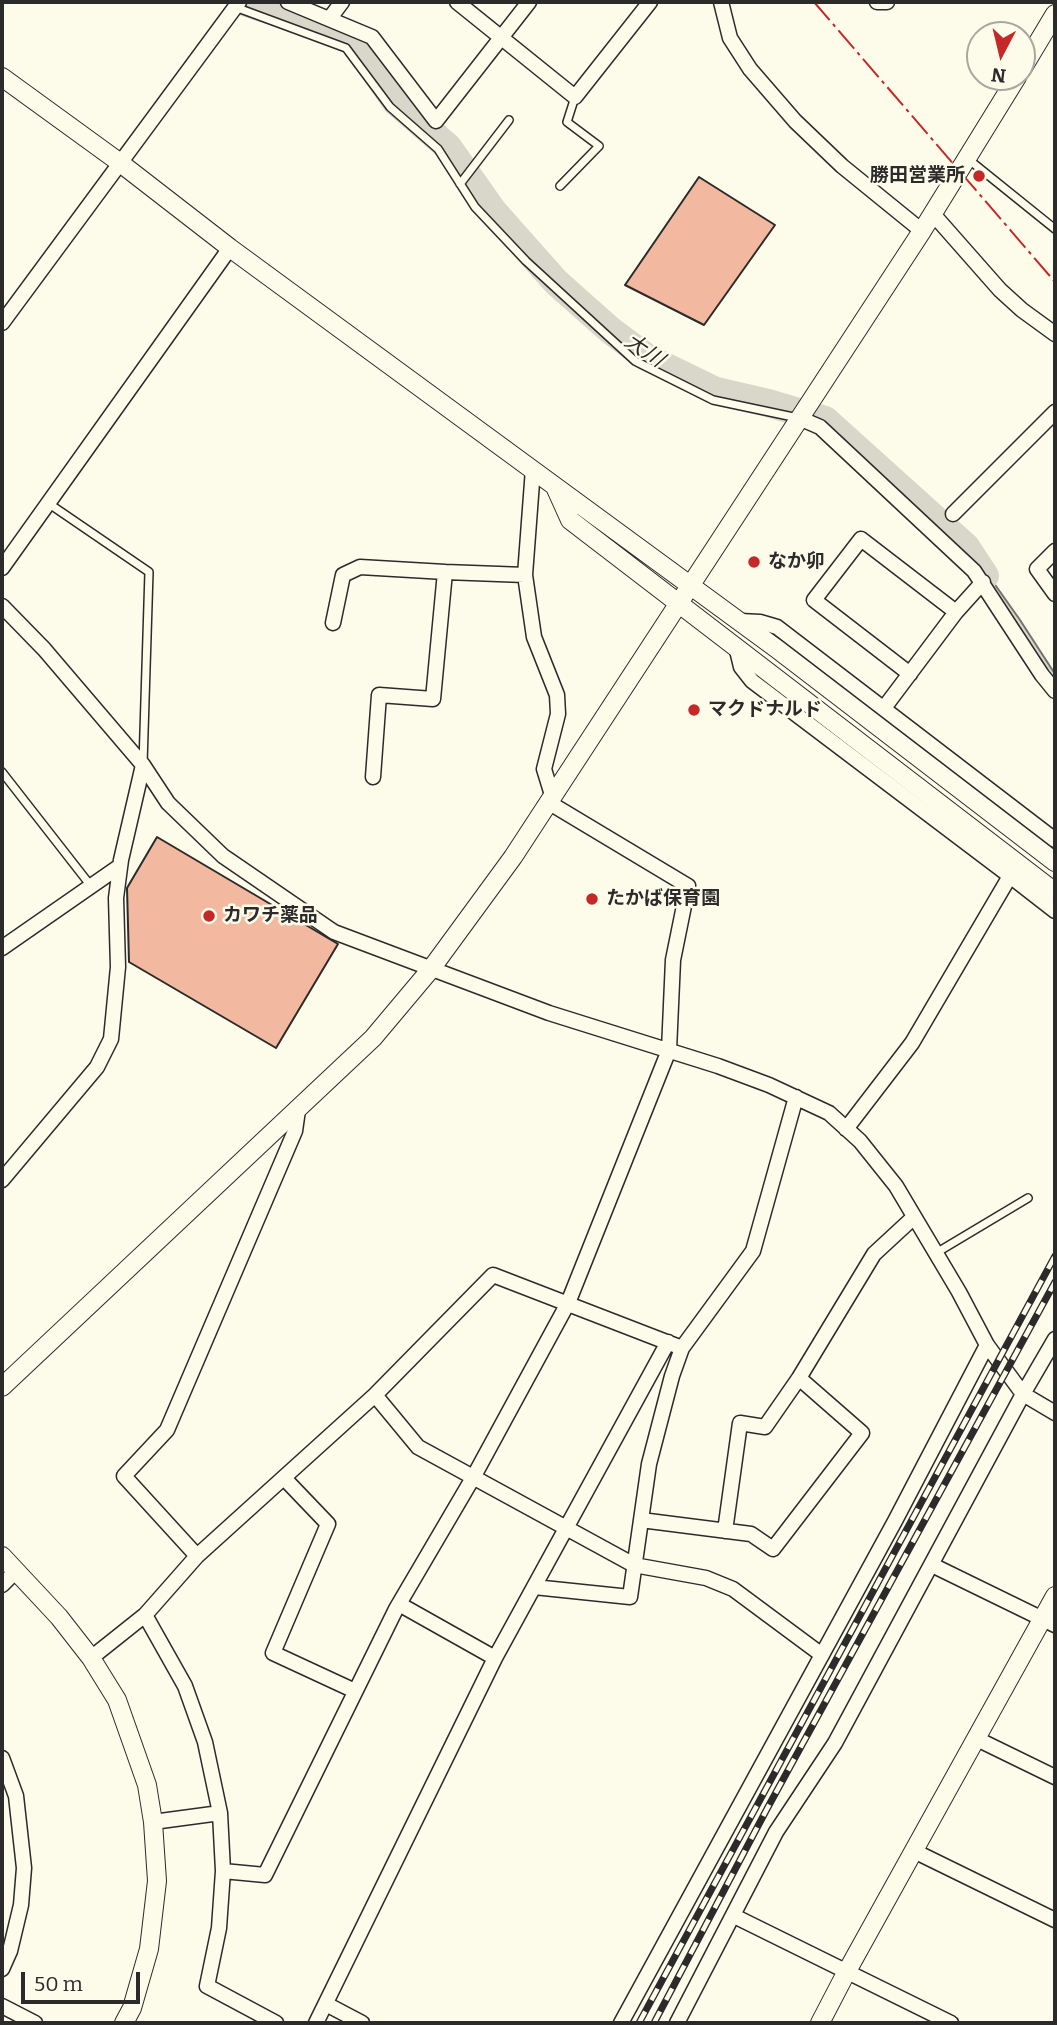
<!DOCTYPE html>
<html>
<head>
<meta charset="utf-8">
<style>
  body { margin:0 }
  #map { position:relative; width:1057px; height:2025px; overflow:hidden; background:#fdfbea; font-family:Bitter,serif }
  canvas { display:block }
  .frame { position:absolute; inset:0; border:4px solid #2b2b2b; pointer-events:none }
  .north { position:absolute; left:966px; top:21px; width:70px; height:70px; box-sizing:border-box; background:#fdfbea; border:2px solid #a9a89e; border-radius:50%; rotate:187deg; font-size:19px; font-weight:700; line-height:28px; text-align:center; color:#2b2b2b }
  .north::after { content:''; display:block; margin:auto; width:24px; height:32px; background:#c62828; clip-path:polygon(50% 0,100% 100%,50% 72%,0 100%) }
  .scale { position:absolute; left:21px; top:1972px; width:119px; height:32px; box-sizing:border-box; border:4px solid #2b2b2b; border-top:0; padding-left:9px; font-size:21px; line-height:24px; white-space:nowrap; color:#2b2b2b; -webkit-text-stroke:5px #fdfbea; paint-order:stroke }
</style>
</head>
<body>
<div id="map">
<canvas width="1057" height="2025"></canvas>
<div class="frame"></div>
<div class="north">N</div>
<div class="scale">50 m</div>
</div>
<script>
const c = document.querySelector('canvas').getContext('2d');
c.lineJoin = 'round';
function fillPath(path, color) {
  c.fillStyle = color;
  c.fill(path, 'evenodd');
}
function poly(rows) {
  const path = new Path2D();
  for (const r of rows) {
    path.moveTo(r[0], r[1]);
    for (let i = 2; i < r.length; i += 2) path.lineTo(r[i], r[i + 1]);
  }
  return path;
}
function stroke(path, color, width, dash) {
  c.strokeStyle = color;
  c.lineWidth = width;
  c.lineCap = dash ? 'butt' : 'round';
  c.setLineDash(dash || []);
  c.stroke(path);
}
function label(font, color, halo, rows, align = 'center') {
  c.font = font + ' Bitter,"Noto Sans JP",serif';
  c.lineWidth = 5;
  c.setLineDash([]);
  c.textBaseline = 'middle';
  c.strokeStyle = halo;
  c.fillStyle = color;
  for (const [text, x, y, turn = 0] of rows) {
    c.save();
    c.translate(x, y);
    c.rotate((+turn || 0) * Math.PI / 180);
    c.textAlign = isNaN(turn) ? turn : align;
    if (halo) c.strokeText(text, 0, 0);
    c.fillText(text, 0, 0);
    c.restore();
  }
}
const water = poly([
  [967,545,1020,620,1055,674,1055,684,963,547,967,545]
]);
fillPath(water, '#d8d7c9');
stroke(water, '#74746e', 2);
stroke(poly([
  [244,2,314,25,355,42,396,102,448,147,493,211,556,282,610,330,646,357,716,391,768,403,825,420,966,547,985,576]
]), '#d8d7c9', 28);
const building = poly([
  [699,177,775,225,704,325,625,285,699,177],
  [157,837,338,944,276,1048,129,962,127,888,157,837]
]);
fillPath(building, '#f2b8a0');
stroke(building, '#2b2b2b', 2);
const service = poly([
  [235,7,346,48,390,107,438,149,475,207,526,261,635,361,713,400,798,418],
  [968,159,1055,229],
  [460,184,509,120],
  [560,186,599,146,567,122,575,97],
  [48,503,149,572,143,764],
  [2,772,91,886],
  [936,1253,1028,1198]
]);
const minor = poly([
  [288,2,372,37,436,121,529,2],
  [457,2,575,97,650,2],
  [721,2,730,38,750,69,795,121,842,166,922,231],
  [877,2,887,2],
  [330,18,342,2],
  [933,214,1000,290,1022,310,1055,334],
  [2,323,239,2],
  [799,418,820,427,974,571,1042,675,1055,691],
  [533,469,525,575,534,637,557,695,558,714,544,769,552,795],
  [953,514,1055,412],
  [1055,551,1037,569,1055,594],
  [2,568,230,248],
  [2,606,44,649,143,765,168,803,223,856,334,932,549,1013,718,1066,769,1085,829,1113,860,1141,896,1186,959,1292,987,1345,1023,1394,1055,1413],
  [740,621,760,622,777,627,1055,840],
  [333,623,343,575,360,567,445,572],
  [736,646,741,667,752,681,1010,876,912,1043,846,1129],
  [910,674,814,600,861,539,956,612],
  [884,708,956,612,983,582],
  [373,777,379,695,433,699,445,572,525,575],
  [1010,876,1055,911],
  [2,948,120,866],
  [298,1110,295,1131,167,1430,124,1476,197,1556,375,1395,418,1447,634,1565,706,1578,733,1589,822,1655],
  [2,1180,97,1067,111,1039,118,967,116,898,121,860,143,765],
  [799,1378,874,1254,914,1217],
  [375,1395,493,1275,682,1348,753,1251,796,1097],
  [284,1478,328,1524,273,1653,355,1691],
  [641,1520,751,1534,773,1549,862,1433,799,1378,765,1427,740,1423,725,1531],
  [197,1556,145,1615,185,1686,205,1742,220,1813],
  [932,1565,1055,1625],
  [2,1585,16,1571],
  [534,1587,630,1597,649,1464,672,1376,682,1348],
  [399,1604,495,1658],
  [91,1658,145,1615],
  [977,1739,1055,1777],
  [2,1758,16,1796,24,1868,21,1905,10,1951,2,1969],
  [153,1822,220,1813,223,1871,219,1928,207,1986,276,2023],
  [914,1851,1055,1920],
  [223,1871,265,1875,396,1609,474,1476,568,1303,669,1050,673,960,688,886,548,802],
  [734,1916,951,2023],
  [326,2004,362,2023],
  [2,2006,35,2023],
  [316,2023,495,1658,668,1342],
  [621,2023,895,1521,987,1345],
  [677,2023,776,1832,835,1743,1023,1394,1055,1339]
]);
const tertiary = poly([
  [1022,69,1055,14],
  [2,77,119,162,230,248,777,649,1055,862],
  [556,489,570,520,1055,892],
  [2,1387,373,1038,431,969,513,857,922,231,1017,77],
  [2,1556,59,1617,91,1658,117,1700,147,1785,153,1822,157,1881,149,1949,132,2008,124,2023],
  [820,2023,846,1973,1055,1596]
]);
stroke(service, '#2b2b2b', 10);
stroke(minor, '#2b2b2b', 17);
stroke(tertiary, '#2b2b2b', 20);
stroke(service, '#fdfbea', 7);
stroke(minor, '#fdfbea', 14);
stroke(tertiary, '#fdfbea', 18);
const rail = poly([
  [639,2023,1055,1256],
  [654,2023,768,1807,1055,1282]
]);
stroke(rail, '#2b2b2b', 7);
stroke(rail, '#fdfbea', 4.5, [13]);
stroke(poly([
  [814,2,1055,282]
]), '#c62828', 2, [24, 5, 3.5, 5]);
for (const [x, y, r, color] of [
  [979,176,7,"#c62828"],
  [754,562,7,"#c62828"],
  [694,710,7,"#c62828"],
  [592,899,7,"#c62828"],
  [209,916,7,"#c62828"]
]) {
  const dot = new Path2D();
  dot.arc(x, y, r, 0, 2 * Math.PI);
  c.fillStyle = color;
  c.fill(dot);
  stroke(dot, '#fdfbea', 2.5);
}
label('bold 19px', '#2b2b2b', '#fdfbea', [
  ["勝田営業所",965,176,"right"],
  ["なか卯",768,562],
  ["マクドナルド",708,710],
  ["たかば保育園",606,899],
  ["カワチ薬品",223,916]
], 'left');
label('italic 21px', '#2b2b2b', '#fdfbea', [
  ["大川",644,351,34]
]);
</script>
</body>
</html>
